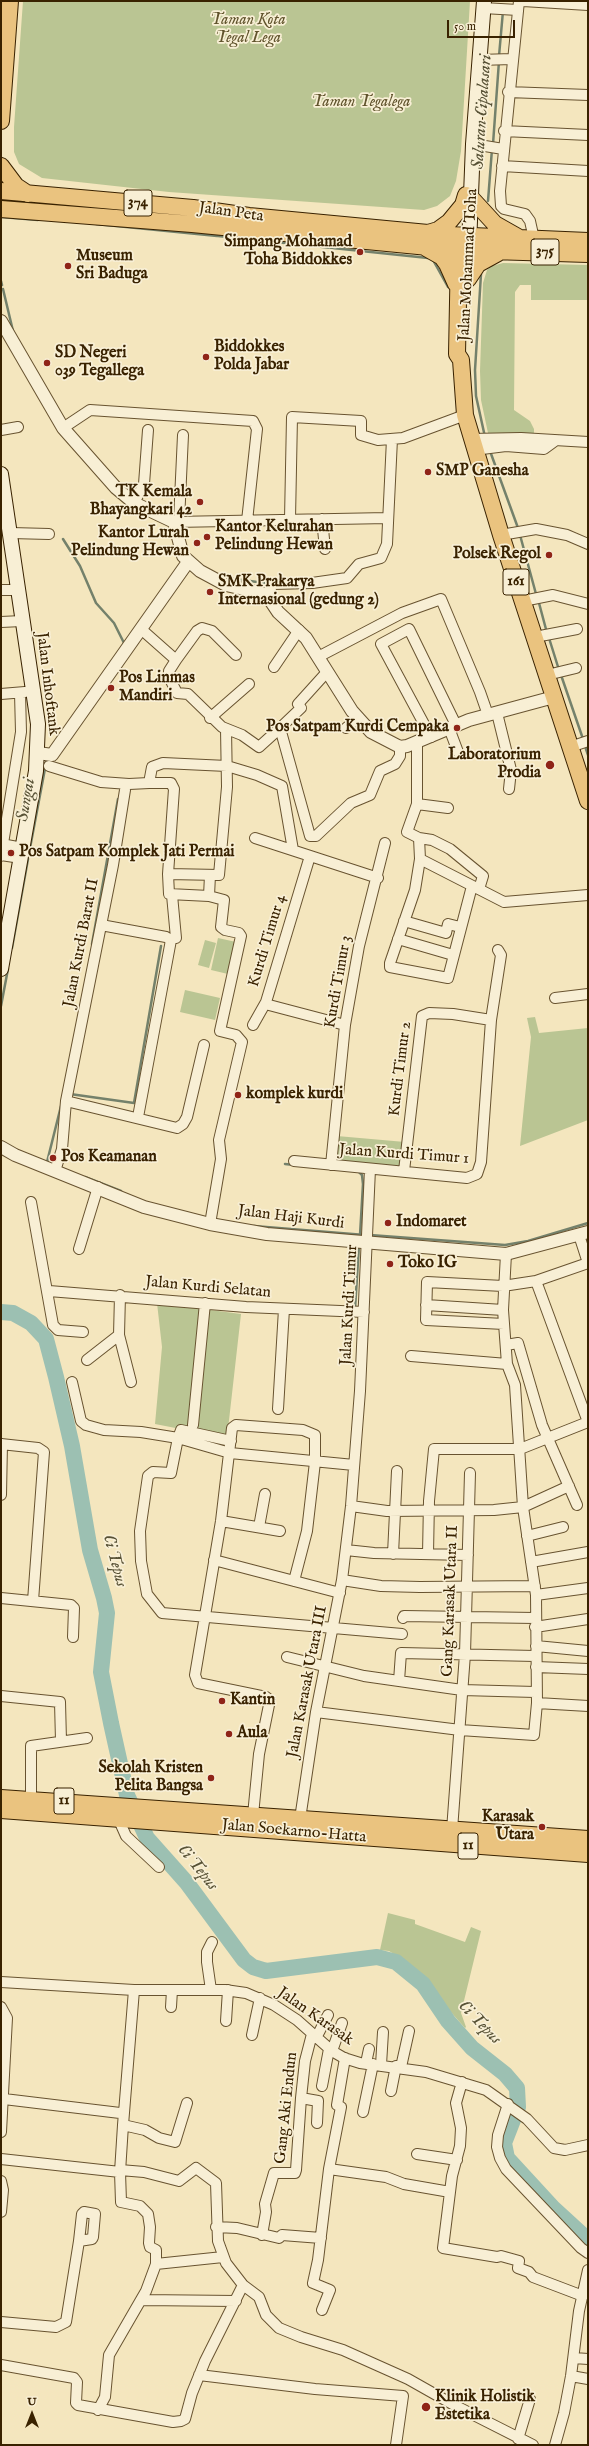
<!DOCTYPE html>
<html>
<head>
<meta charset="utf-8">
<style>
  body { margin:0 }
  #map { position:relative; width:589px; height:2446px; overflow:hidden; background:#f4e6be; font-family:"IM FELL English",serif }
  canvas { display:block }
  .frame { position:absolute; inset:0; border:2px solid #392200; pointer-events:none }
  .north { position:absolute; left:12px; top:2394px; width:40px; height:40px; -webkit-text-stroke:3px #f8efd5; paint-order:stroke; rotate:0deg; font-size:11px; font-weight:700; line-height:16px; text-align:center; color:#392200 }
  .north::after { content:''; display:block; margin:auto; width:14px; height:18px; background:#392200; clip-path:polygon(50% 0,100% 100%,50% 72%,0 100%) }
  .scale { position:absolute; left:447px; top:20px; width:68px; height:18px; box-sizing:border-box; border:2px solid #392200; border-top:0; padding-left:5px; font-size:12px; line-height:14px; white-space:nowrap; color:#392200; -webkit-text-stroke:3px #f8efd5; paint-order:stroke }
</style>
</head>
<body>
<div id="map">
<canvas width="589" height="2446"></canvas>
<div class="frame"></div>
<div class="north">U</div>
<div class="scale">50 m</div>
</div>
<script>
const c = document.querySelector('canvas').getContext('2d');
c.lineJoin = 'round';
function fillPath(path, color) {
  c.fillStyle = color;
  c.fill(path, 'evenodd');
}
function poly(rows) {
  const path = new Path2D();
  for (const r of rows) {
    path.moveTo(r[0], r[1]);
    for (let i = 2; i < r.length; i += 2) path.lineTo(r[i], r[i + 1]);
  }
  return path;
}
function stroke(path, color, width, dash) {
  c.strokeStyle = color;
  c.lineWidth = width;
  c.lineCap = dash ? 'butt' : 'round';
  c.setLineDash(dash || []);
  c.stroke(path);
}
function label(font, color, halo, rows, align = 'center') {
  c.font = font + ' "IM FELL English",serif';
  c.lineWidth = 3.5;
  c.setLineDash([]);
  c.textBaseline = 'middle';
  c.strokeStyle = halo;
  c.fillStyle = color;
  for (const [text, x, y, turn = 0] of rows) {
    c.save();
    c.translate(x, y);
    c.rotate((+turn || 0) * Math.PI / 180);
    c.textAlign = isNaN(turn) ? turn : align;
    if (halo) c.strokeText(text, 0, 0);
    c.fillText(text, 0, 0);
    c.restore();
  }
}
fillPath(poly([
  [23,1,470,1,461,151,456,181,450,196,437,206,424,210,169,192,42,178,19,164,14,152,14,127],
  [503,263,588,265,588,300,531,300,531,285,520,285,515,292,514,410,530,421,534,429,534,435,488,433,481,400,480,371,483,283,487,270,492,266],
  [218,938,236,942,228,974,211,970],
  [205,940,216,943,209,968,198,965],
  [185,990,220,998,215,1020,180,1012],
  [535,1017,539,1033,588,1028,588,1120,520,1146,531,1037,527,1018],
  [337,1136,405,1142,403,1169,334,1164],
  [157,1303,241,1314,227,1438,155,1424,162,1347],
  [388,1913,415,1920,415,1924,465,1942,471,1927,481,1931,461,2013,466,2027,465,2028,406,1961,389,1951,380,1950]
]), '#bac593');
stroke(poly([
  [499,56,503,11],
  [493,144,499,61],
  [488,201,492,149],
  [1,217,38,220],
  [96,224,217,236],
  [218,236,428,258],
  [433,260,448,287],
  [481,274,475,370,476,396,485,437],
  [1,281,2,285],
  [3,289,13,331],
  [490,451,518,528],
  [520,535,536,594],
  [63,539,80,566,96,603,114,623,125,645],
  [222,577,264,583],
  [539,603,547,633],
  [549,638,559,670],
  [561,675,583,739],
  [585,746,588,755],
  [30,848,47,758],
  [92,944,118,799],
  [12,948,28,859],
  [1,1006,8,969],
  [70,1094,134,1103,161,946],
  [47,1162,61,1106],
  [285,1164,294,1165],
  [358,1171,362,1175,363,1184,360,1235],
  [85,1177,121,1191],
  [254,1226,365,1235],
  [370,1235,505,1245,528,1241,588,1223],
  [355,1309,359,1245]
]), '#74816b', 2.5);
stroke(poly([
  [1,1312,13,1313,31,1323,46,1339,56,1377,72,1446,90,1550,104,1598,107,1613,101,1672,111,1723,127,1795,147,1838,187,1883,244,1960,253,1967,266,1971,377,1957,396,1962,423,1984,448,2021,472,2048,505,2074,517,2088,518,2107,504,2143,507,2158,553,2208,588,2240]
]), '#9cc0b2', 16);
const minor = poly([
  [519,1,500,191,501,206,504,209,525,214,530,221,534,239],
  [523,1,588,5],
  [483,8,518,10],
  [479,60,512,59],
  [508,92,588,95],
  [504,131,588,135],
  [473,144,503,149],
  [502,166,588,171],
  [63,428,90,410,253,421,257,429,247,521],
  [1,430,18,427],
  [471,439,521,438,588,442],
  [474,450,506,446,544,449,555,441],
  [134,503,144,484,148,430],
  [290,519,292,417,361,421,361,435,378,440,403,438,465,415],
  [322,519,325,549],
  [179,521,183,435],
  [174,522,388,518],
  [11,533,49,534],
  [501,535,536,529,567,535,588,544],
  [1,590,17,590],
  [266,594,274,584,312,583,347,578,359,564,381,558,387,544,392,439],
  [523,601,553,595,588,604],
  [1,622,22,621],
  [141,629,176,660,169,671,169,677,177,693,188,694,222,727,242,735,259,747,280,728],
  [535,637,577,629],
  [318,657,402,613,441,599,480,692,488,715],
  [176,660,197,631,202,628,212,631,236,655],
  [274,667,299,630],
  [326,673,298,704,301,708,280,728,310,836,316,836,351,803,370,795,380,771,395,764,400,756,400,747],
  [547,675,576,668],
  [1,694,25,692],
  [497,713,511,770,509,789],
  [210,718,249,684],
  [346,728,358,718],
  [449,728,458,752],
  [431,737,381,644,409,629,456,725],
  [417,744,417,804,407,832,419,838,420,859,415,890,390,963,390,967,448,978,472,886],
  [570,747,588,741],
  [49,766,101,782,129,784,149,783,152,767,163,763,227,766,257,775,282,786,293,850],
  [149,783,171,783,174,789,168,874,169,894,209,896,224,900,221,927,225,930,239,933,241,936,220,1031,236,1035,242,1042,219,1140,221,1159,210,1224],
  [417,804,448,808],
  [255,838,378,878],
  [419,838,432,840,450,849,483,876,479,889],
  [1,844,23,848],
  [1,855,21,858],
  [1,856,21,732,20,693],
  [310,856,266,1002,269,1005,345,1025],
  [420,859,504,902,588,895],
  [168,874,219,875,227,787,226,729],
  [172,895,176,938],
  [209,896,210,875],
  [404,921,446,933,448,924,460,927],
  [101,925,166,937,171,940,138,1117],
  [398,939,453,955],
  [555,998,588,994],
  [253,1025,266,1002],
  [66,1101,177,1128,183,1124,187,1117,204,1045],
  [294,1161,467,1178,477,1174,481,1162,491,1020,501,955,498,950],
  [331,1165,345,1025,359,946,385,843],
  [55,1171,62,1149,66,1101,113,865,125,790],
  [404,1171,422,1016,429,1013,453,1014,491,1020],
  [31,1202,53,1325,58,1330,83,1332],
  [79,1249,98,1187],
  [536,1281,588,1422],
  [49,1291,246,1307,364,1312],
  [426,1305,503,1310],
  [504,1324,426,1320,427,1282,503,1286,536,1281,588,1263,579,1235],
  [119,1335,131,1382],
  [506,1345,518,1343,542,1425,577,1505],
  [411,1356,507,1364],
  [87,1360,119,1335,120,1295],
  [72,1382,81,1421,86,1425,104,1430,141,1432,178,1438,181,1430,231,1441],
  [278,1409,284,1309],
  [193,1425,205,1303],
  [1,1444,38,1448,44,1452,33,1601],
  [354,1465,230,1453,178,1438,171,1473,153,1472,148,1476,140,1531,141,1561,147,1594,162,1613,402,1634],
  [1,1495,2,1444],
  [351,1506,387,1511,494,1510,523,1507,569,1486],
  [221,1521,280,1531],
  [259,1527,265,1494],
  [527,1536,563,1527],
  [346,1550,374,1553,468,1555],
  [393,1554,397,1471],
  [428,1554,429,1501,434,1449,520,1449,588,1422],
  [214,1560,340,1593],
  [531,1562,588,1552],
  [342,1580,381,1586,420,1587,535,1586],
  [536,1595,588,1588],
  [1,1598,71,1605,74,1608,73,1637],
  [403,1618,404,1616,535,1618],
  [535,1627,588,1619],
  [536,1646,588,1651],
  [287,1657,364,1676,462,1690,535,1692],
  [536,1667,588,1669],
  [399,1681,401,1653,535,1656],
  [1,1696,60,1702,61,1741],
  [537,1703,588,1706],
  [316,1712,460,1730,534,1735,537,1703,536,1595,523,1507,515,1385,507,1364,503,1310,506,1254],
  [31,1799,31,1746,87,1738],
  [253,1815,259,1754,270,1700,266,1697,198,1683,195,1675,221,1521,232,1428,236,1425,303,1430,315,1435,315,1462,307,1531,294,1581],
  [118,1818,126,1836,159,1867],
  [300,1819,316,1712,342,1580,351,1506,360,1391,370,1169],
  [452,1830,465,1654,470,1473],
  [1,1982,134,1990,225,1990,246,1993,274,2005,297,2020,332,2051,344,2058,360,2063,426,2072,486,2090,527,2119,554,2148,565,2150,588,2145],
  [211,1990,207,1962,207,1952,212,1942],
  [1,2007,7,2018,1,2132],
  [171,2007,172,1990],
  [226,2021,228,1990],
  [252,2035,260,1998],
  [316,2038,328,2015],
  [332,2051,342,2023],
  [366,2063,369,2049],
  [381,2065,383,2032],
  [401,2067,409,2031],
  [462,2082,456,2103,461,2128,460,2146,452,2176,443,2248,497,2257,501,2256,519,2261,518,2268,529,2272,533,2277,583,2296],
  [322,2086,329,2049],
  [391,2091,396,2066],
  [301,2098,318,2101,317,2123],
  [4,2099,120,2113],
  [508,2104,498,2135,497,2147,500,2158,506,2169,581,2248,588,2253],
  [363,2112,373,2064],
  [123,2125,145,2130,159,2138,175,2142,187,2103],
  [417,2154,457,2160],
  [1,2159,120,2172],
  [329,2169,386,2177,404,2184,450,2192],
  [120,2170,144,2172,179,2181,196,2168,216,2183,218,2241,226,2263,243,2285,259,2297,266,2315,279,2328,301,2337,343,2350,408,2379,454,2405,533,2445],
  [1,2181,3,2190,1,2212],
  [84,2212,95,2214,93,2237,92,2239,79,2241,82,2214,84,2212],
  [216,2227,237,2228,279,2238,282,2235,321,2238],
  [262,2235,266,2212,265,2204,274,2173,295,2173,296,2170,301,2098,305,2061,312,2034],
  [156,2264,223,2257],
  [141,2300,236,2301],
  [322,2310,330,2290,313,2283,318,2260,329,2169,341,2107,337,2105,345,2058],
  [1,2322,56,2327,66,2322,79,2241],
  [574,2358,588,2359],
  [1,2365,74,2378,77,2382,76,2403,78,2405,173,2422,181,2421,185,2419,192,2393,205,2361,243,2285],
  [199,2375,315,2389,403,2396,396,2445],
  [571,2376,588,2379],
  [98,2410,105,2397,109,2355,146,2291,156,2264,156,2250,150,2247,149,2243,150,2227,148,2214,140,2206,121,2202,120,2172,123,2125,134,1990],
  [518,2439,530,2399],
  [555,2445,564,2413,571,2376,579,2311,588,2270]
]);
const tertiary = poly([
  [1,321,63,428,116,488,134,503,174,522,183,556,200,571,226,585,266,594,278,612,306,638,352,711,371,732,400,747,407,746,469,720,554,697],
  [38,753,52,755,188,562],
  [1,1147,15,1155,144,1207,210,1224,267,1234,506,1254,588,1232]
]);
const secondary = poly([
  [469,246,473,144,484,1],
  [1,474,38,724,36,771,1,969]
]);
const primary = poly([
  [1,121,10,1],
  [1,166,16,186,28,194],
  [1,191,193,208,249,216,449,235,588,241],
  [472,199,495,224,518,237],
  [1,209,192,224,459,250,588,254],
  [428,233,438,230,449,222,463,205,466,195],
  [426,248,442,257,447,264,456,284],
  [459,250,457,354,461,360,465,415,501,535,588,801],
  [468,279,478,264,498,253]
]);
const trunk = poly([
  [1,1798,588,1839],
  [1,1810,588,1854]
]);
stroke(minor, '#685330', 12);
stroke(tertiary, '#685330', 14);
stroke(secondary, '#392200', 16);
stroke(primary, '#392200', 18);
stroke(trunk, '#392200', 18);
stroke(minor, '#f8efd5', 10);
stroke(tertiary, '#f8efd5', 12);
stroke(secondary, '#f8efd5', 14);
stroke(primary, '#eac37f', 16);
stroke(trunk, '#eac37f', 16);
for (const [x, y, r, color] of [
  [360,252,4,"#8f2418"],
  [68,266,4,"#8f2418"],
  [206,357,4,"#8f2418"],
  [47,363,4,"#8f2418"],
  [428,472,4,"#8f2418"],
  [200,502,4,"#8f2418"],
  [207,537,4,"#8f2418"],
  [197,543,4,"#8f2418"],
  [549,555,4,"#8f2418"],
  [210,592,4,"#8f2418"],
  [111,688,4,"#8f2418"],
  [457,728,4,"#8f2418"],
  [550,765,5,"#8f2418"],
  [11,853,4,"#8f2418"],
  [238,1095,4,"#8f2418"],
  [53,1158,4,"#8f2418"],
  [388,1223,4,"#8f2418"],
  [390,1264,4,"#8f2418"],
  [222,1701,4,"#8f2418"],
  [229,1734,4,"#8f2418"],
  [211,1778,4,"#8f2418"],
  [542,1827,4,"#8f2418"],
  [426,2407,5,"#8f2418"]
]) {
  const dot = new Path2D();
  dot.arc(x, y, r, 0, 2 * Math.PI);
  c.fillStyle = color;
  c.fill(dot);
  stroke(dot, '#f8efd5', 1.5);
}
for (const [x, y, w] of [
  [138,203,28],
  [545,252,28],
  [516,582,26],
  [64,1801,20],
  [468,1846,20]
]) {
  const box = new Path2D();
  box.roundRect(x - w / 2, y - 13, w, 26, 3);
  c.fillStyle = '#f8efd5';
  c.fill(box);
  stroke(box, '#392200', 1);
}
label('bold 15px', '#392200', null, [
  ["374",138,203],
  ["375",545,252],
  ["161",516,582],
  ["11",64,1801],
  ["11",468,1846]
]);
label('italic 16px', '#60532c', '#f8efd5', [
  ["Taman Kota",248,21],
  ["Tegal Lega",248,39],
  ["Taman Tegalega",361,103]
]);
label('16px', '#392200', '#f8efd5', [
  ["Jalan Peta",231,213,8],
  ["Jalan Mohammad Toha",469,265,-87],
  ["Jalan Inhoftank",47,684,83],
  ["Kurdi Timur 4",268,941,-73],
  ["Jalan Kurdi Barat II",82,943,-79],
  ["Kurdi Timur 3",339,982,-80],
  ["Kurdi Timur 2",401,1069,-83],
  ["Jalan Kurdi Timur 1",404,1155,4],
  ["Jalan Haji Kurdi",291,1218,7],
  ["Jalan Kurdi Selatan",208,1288,5],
  ["Jalan Kurdi Timur",350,1305,-87],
  ["Gang Karasak Utara II",451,1601,-88],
  ["Jalan Karasak Utara III",308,1682,-79],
  ["Jalan Soekarno-Hatta",294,1832,5],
  ["Jalan Karasak",315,2017,35],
  ["Gang Aki Endun",287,2108,-84]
]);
label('bold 16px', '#392200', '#f8efd5', [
  ["Simpang Mohamad",352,243,"right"],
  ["Toha Biddokkes",352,261,"right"],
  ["Museum",76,257],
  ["Sri Baduga",76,275],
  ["Biddokkes",214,348],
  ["Polda Jabar",214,366],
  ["SD Negeri",55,354],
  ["039 Tegallega",55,372],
  ["SMP Ganesha",436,472],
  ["TK Kemala",192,493,"right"],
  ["Bhayangkari 42",192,511,"right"],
  ["Kantor Kelurahan",215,528],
  ["Pelindung Hewan",215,546],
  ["Kantor Lurah",189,534,"right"],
  ["Pelindung Hewan",189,552,"right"],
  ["Polsek Regol",541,555,"right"],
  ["SMK Prakarya",218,583],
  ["Internasional (gedung 2)",218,601],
  ["Pos Linmas",119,679],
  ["Mandiri",119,697],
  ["Pos Satpam Kurdi Cempaka",449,728,"right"],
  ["Laboratorium",541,756,"right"],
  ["Prodia",541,774,"right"],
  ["Pos Satpam Komplek Jati Permai",19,853],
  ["komplek kurdi",246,1095],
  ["Pos Keamanan",61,1158],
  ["Indomaret",396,1223],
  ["Toko IG",398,1264],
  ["Kantin",230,1701],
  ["Aula",237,1734],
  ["Sekolah Kristen",203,1769,"right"],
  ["Pelita Bangsa",203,1787,"right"],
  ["Karasak",534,1818,"right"],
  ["Utara",534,1836,"right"],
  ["Klinik Holistik",435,2398],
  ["Estetika",435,2416]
], 'left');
label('italic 17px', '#575135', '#f8efd5', [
  ["Saluran Cipalasari",483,112,-86],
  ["Sungai",27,800,-80],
  ["Ci Tepus",114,1561,75],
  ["Ci Tepus",197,1868,51],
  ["Ci Tepus",479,2023,46]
]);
</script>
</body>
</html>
